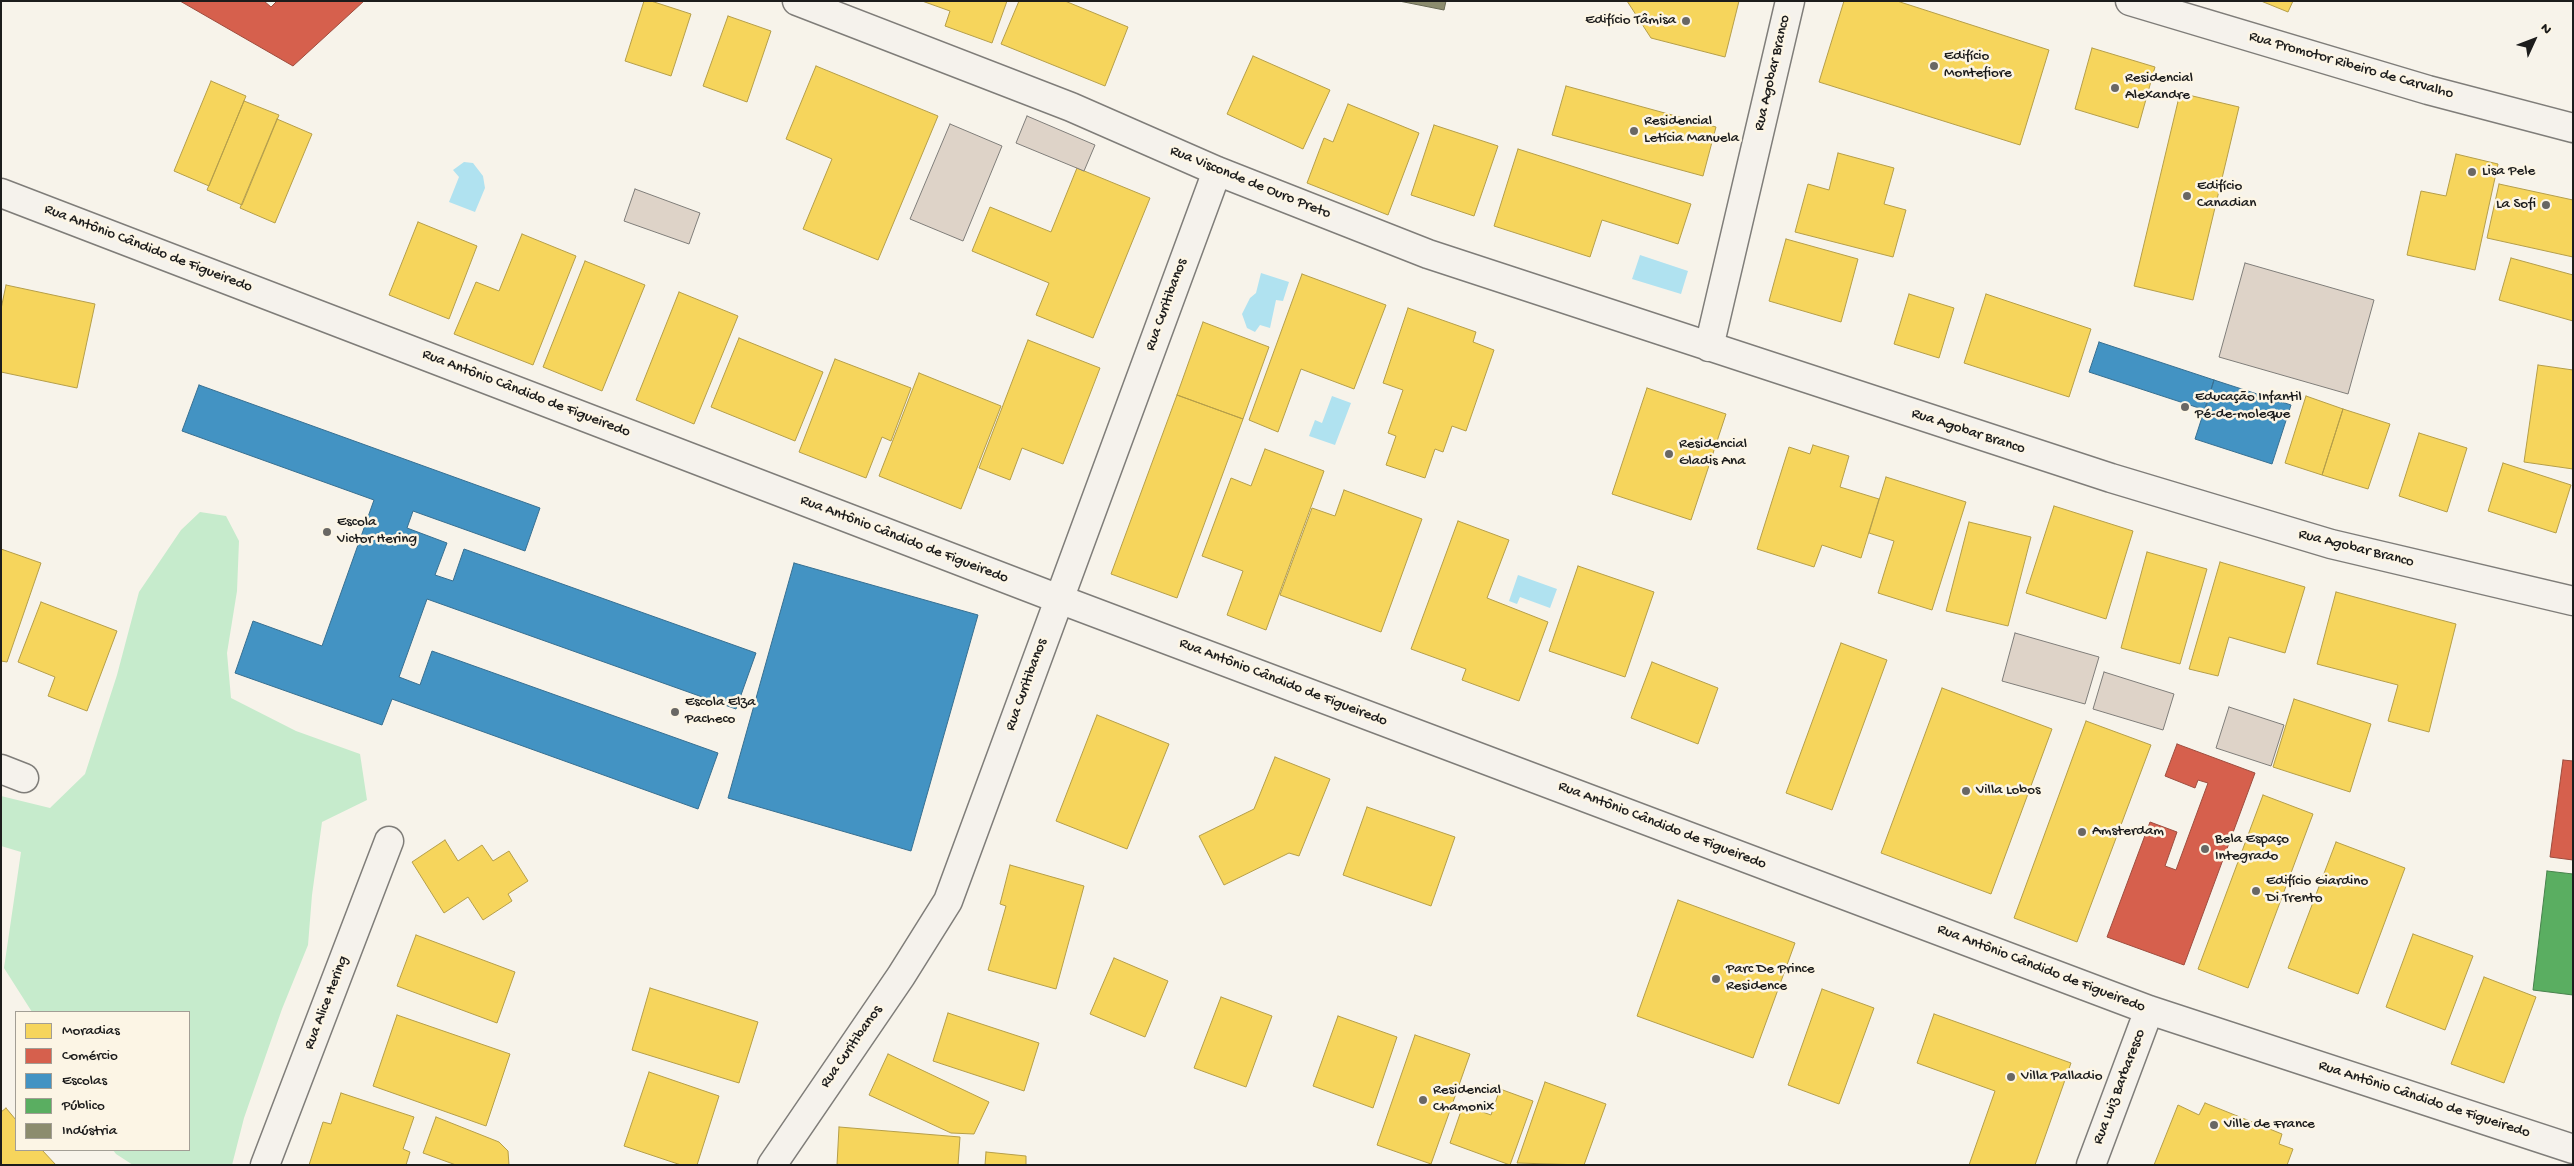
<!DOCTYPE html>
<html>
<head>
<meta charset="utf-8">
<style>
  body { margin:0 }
  #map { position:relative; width:2574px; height:1166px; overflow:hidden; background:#f7f3ea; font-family:"Gochi Hand",sans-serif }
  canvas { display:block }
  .frame { position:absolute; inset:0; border:2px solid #1c1c1c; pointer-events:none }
  .legend { position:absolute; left:15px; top:1011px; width:175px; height:140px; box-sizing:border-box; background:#fcf5e5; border:1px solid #a29e95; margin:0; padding:6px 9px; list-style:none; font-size:15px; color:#1c1c1c }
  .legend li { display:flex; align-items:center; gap:10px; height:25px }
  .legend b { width:25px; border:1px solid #a29e95 }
  .north { position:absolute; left:2509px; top:15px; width:50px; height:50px; -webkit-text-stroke:4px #fcf5e5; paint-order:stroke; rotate:47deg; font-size:14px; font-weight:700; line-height:20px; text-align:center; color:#1c1c1c }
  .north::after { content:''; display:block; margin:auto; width:18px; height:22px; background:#1c1c1c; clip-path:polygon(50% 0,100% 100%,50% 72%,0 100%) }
</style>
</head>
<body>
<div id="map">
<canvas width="2574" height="1166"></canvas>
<div class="frame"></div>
<ul class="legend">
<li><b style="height:14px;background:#f6d55c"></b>Moradias</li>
<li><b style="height:14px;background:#d6604d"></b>Comércio</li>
<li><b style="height:14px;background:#4393c3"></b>Escolas</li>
<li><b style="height:14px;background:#5aae61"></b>Público</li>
<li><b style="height:14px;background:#8c8c6e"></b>Indústria</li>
</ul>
<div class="north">N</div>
</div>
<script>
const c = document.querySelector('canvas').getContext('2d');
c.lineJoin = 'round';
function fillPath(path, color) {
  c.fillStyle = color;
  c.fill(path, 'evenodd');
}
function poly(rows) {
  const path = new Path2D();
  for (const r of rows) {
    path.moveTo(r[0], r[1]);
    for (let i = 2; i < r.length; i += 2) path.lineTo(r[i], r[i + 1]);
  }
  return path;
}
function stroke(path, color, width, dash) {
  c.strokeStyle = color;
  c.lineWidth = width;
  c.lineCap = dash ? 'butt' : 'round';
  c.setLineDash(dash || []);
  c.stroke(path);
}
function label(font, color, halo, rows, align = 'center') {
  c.font = font + ' "Gochi Hand",sans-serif';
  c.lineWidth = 5;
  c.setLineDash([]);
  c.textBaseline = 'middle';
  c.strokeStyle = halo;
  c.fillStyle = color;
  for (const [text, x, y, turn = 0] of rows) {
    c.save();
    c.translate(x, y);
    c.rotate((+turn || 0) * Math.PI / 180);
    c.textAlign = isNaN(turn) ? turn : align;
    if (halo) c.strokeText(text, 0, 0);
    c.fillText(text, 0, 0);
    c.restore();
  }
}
fillPath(poly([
  [200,512,226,516,239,541,237,591,227,653,231,698,296,731,360,754,367,800,322,822,312,895,308,945,282,1009,244,1118,232,1165,133,1165,116,1154,113,1150,189,1150,189,1012,32,1012,4,968,21,852,1,846,1,796,50,808,85,774,117,675,139,592,181,530]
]), '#c6ebcc');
fillPath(poly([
  [464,162,473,163,483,176,485,188,475,212,449,202,459,177,453,170],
  [1640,255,1688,271,1681,294,1632,279],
  [1261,273,1289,282,1283,301,1276,300,1270,328,1260,325,1255,332,1247,328,1242,314,1250,298,1256,293],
  [1332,396,1351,403,1335,445,1309,436,1315,420,1322,423],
  [1518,575,1557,589,1550,608,1520,597,1517,604,1509,601]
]), '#b0e2f0');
const homes = poly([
  [644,1,651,1,691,14,671,76,625,61,644,1],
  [922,1,1007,1,992,43,945,26,950,11,922,1],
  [1019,1,1065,1,1128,27,1105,86,1001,44,1019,1],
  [1627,1,1739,1,1725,57,1651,38,1627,1],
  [1844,1,1897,1,2049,50,2020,145,1819,82,1844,1],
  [2261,1,2293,1,2288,12,2261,1],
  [728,16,771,31,747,102,703,86,728,16],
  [2092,48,2155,67,2138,128,2075,109,2092,48],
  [1253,56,1330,90,1303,149,1227,114,1253,56],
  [816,66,938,116,878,260,803,229,832,159,786,139,816,66],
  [211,81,246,96,209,186,174,171,211,81],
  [1566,86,1716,127,1703,176,1552,135,1566,86],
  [2180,93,2239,107,2193,300,2134,286,2180,93],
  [244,101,279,115,242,205,207,190,244,101],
  [1348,104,1419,133,1388,215,1307,183,1324,138,1333,142,1348,104],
  [277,119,312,134,275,223,240,208,277,119],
  [1434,125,1498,146,1474,216,1411,195,1434,125],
  [1518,149,1691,204,1678,244,1602,220,1590,257,1494,226,1518,149],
  [1838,153,1894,168,1884,204,1906,210,1893,257,1795,232,1808,184,1829,190,1838,153],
  [2456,154,2498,164,2475,270,2407,255,2421,191,2446,196,2456,154],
  [1077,168,1150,198,1093,338,1036,315,1049,283,972,251,990,207,1051,232,1077,168],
  [2499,184,2573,200,2573,257,2487,238,2499,184],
  [418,222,477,246,449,319,389,295,418,222],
  [522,234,576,256,533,365,454,334,476,282,499,291,522,234],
  [1786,239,1858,259,1841,322,1769,301,1786,239],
  [2511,258,2573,275,2573,321,2499,300,2511,258],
  [585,261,645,285,602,391,543,367,585,261],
  [1302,274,1386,305,1354,389,1301,369,1278,432,1249,420,1302,274],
  [6,285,95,304,77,388,1,372,1,309,6,285],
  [679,292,738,316,694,424,636,400,679,292],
  [1909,294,1954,308,1939,358,1894,344,1909,294],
  [1986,294,2091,329,2069,397,1964,363,1986,294],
  [1408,308,1476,332,1473,342,1494,350,1466,431,1452,426,1443,452,1435,449,1425,478,1386,465,1396,436,1388,433,1403,390,1383,383,1408,308],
  [1203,322,1269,347,1243,419,1177,395,1203,322],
  [739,338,823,372,795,441,711,407,739,338],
  [1028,340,1100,368,1063,464,1022,448,1010,480,979,468,1028,340],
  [835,359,911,388,891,441,882,437,866,478,799,452,835,359],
  [2538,365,2573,370,2573,469,2524,462,2538,365],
  [919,373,1001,406,961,509,879,476,919,373],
  [1647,388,1726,414,1691,520,1612,494,1647,388],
  [1177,395,1243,419,1177,598,1111,574,1177,395],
  [2306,396,2343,409,2322,475,2285,463,2306,396],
  [2343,409,2390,424,2368,489,2322,475,2343,409],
  [2419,433,2467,448,2447,512,2399,496,2419,433],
  [1813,445,1849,456,1840,487,1879,499,1861,558,1822,545,1814,567,1757,549,1789,447,1810,454,1813,445],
  [1265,449,1324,471,1266,630,1227,615,1243,571,1202,556,1231,478,1251,486,1265,449],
  [2503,463,2571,485,2556,533,2488,511,2503,463],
  [1886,477,1966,502,1932,610,1878,593,1894,541,1869,533,1886,477],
  [1344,490,1422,519,1381,632,1280,595,1312,508,1335,516,1344,490],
  [2054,506,2133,531,2106,619,2026,593,2054,506],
  [1458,521,1509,540,1487,598,1548,622,1519,701,1462,680,1466,669,1411,649,1458,521],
  [1969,522,2031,537,2008,626,1946,611,1969,522],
  [1,549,41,563,7,662,1,661,1,549],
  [2147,552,2207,569,2180,664,2121,648,2147,552],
  [2220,562,2305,587,2285,653,2229,637,2218,676,2189,669,2220,562],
  [1578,566,1654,592,1625,677,1549,651,1578,566],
  [2336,592,2456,624,2429,732,2388,721,2398,685,2317,664,2336,592],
  [41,602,117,631,87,711,48,696,55,677,18,662,41,602],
  [1841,643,1887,660,1832,810,1786,793,1841,643],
  [1652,662,1718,688,1698,744,1631,718,1652,662],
  [1942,688,2052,729,1991,894,1881,853,1942,688],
  [2294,699,2371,724,2350,792,2273,767,2294,699],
  [1097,715,1169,744,1127,849,1056,821,1097,715],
  [2086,721,2151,745,2077,942,2014,918,2086,721],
  [1275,757,1330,779,1299,856,1289,853,1224,885,1199,836,1254,809,1275,757],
  [2263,795,2313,814,2248,988,2198,969,2263,795],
  [1367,807,1455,837,1431,906,1343,875,1367,807],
  [445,840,458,861,482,845,493,861,509,851,528,881,508,894,512,901,483,920,468,897,444,913,412,862,445,840],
  [2336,842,2405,868,2358,994,2288,968,2336,842],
  [1010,865,1084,886,1056,989,988,970,1006,906,1000,904,1010,865],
  [1678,900,1795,943,1753,1058,1637,1016,1678,900],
  [2413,934,2473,956,2445,1030,2386,1007,2413,934],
  [416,935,515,972,497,1023,397,986,416,935],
  [1114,958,1168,981,1145,1037,1090,1014,1114,958],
  [2484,977,2536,997,2504,1083,2451,1064,2484,977],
  [650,988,758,1022,739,1083,632,1050,650,988],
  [1822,989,1874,1008,1839,1104,1788,1085,1822,989],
  [1221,997,1272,1016,1246,1087,1194,1068,1221,997],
  [948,1013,1039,1043,1024,1091,933,1061,948,1013],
  [1934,1014,2071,1063,2035,1165,1969,1165,1995,1091,1917,1063,1934,1014],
  [397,1015,510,1054,486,1126,373,1086,397,1015],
  [1338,1016,1397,1037,1373,1108,1313,1086,1338,1016],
  [1415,1035,1470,1054,1431,1164,1377,1145,1415,1035],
  [888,1054,989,1102,974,1134,951,1133,869,1095,888,1054],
  [649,1072,719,1096,697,1165,681,1165,624,1146,649,1072],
  [1545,1082,1606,1104,1584,1165,1517,1163,1545,1082],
  [1500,1089,1533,1101,1510,1165,1450,1143,1463,1105,1491,1115,1500,1089],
  [341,1093,414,1117,403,1149,410,1152,406,1165,309,1165,323,1122,331,1124,341,1093],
  [2205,1103,2282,1134,2279,1144,2293,1149,2287,1165,2154,1165,2178,1105,2199,1115,2205,1103],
  [6,1108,16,1120,16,1150,42,1150,56,1165,1,1165,1,1112,6,1108],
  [436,1117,499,1142,508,1151,509,1165,456,1165,423,1153,436,1117],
  [839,1127,960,1137,958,1165,837,1165,839,1127],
  [986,1152,1026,1156,1026,1165,985,1165,986,1152]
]);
fillPath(homes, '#f6d55c');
stroke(homes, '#b59e49', 1);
const shops = poly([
  [180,1,264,1,271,7,277,1,364,1,293,66,180,1],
  [2177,744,2255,773,2184,965,2107,937,2150,822,2177,832,2165,866,2176,870,2208,783,2198,780,2195,788,2165,776,2177,744],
  [2563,760,2573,761,2573,860,2550,857,2563,760]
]);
fillPath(shops, '#d6604d');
stroke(shops, '#9e4c3e', 1);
const schools = poly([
  [2099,342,2214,380,2205,410,2089,372,2099,342],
  [2214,380,2291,405,2272,464,2195,439,2214,380],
  [199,385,540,508,525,551,413,511,407,528,447,543,435,575,453,581,464,549,756,653,736,709,427,599,399,677,420,685,432,651,718,753,698,809,392,699,382,725,235,673,253,621,322,646,374,500,182,431,199,385],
  [794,563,978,615,911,851,728,798,794,563]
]);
fillPath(schools, '#4393c3');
stroke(schools, '#376f91', 1);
const public = poly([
  [2547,871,2573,874,2573,995,2533,990,2547,871]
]);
fillPath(public, '#5aae61');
stroke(public, '#47824c', 1);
const industry = poly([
  [1399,1,1446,1,1444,10,1399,1]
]);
fillPath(industry, '#8c8c6e');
stroke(industry, '#6a6a55', 1);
const building = poly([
  [1027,116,1095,145,1084,171,1016,143,1027,116],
  [950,124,1002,146,963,241,910,219,950,124],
  [635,189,700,213,689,244,624,221,635,189],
  [2245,263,2374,300,2348,394,2219,357,2245,263],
  [2015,633,2099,657,2085,704,2002,681,2015,633],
  [2104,672,2174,694,2163,730,2093,709,2104,672],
  [2229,707,2284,725,2271,766,2216,748,2229,707]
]);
fillPath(building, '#ded3c8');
stroke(building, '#7f7d79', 1);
const minor = poly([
  [797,1,1071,107,1217,171,1428,254,2111,478,2331,544,2573,601],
  [1,193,1059,599,2149,1010,2573,1149],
  [1709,347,1790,1],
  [1,769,24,778],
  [265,1165,389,841],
  [772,1165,901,976,948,901,1217,171],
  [2091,1165,2149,1010]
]);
const tertiary = poly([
  [2130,1,2428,90,2573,128]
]);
stroke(minor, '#7f7d79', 31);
stroke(tertiary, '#7f7d79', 31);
stroke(minor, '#f5f2ec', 28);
stroke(tertiary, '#f5f2ec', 28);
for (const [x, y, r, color] of [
  [1686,21,5,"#696764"],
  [1934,66,5,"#696764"],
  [2115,88,5,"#696764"],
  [1634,131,5,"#696764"],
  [2472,172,5,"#696764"],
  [2187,196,5,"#696764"],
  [2546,205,5,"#696764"],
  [2185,407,5,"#696764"],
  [1669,454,5,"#696764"],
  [327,532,5,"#696764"],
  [675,712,5,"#696764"],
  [1966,791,5,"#696764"],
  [2082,832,5,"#696764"],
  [2205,849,5,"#696764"],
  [2256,891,5,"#696764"],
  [1716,979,5,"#696764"],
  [2011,1077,5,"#696764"],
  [1423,1100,5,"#696764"],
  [2214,1125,5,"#696764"]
]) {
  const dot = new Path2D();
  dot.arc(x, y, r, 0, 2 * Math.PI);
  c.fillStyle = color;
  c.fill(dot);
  stroke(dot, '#fcf5e5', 2);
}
label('15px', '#1c1c1c', '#fcf5e5', [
  ["Edifício Tâmisa",1676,21,"right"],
  ["Edifício",1944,57],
  ["Montefiore",1944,74],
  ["Residencial",2125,79],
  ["Alexandre",2125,96],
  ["Residencial",1644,122],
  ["Letícia Manuela",1644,139],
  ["Lisa Pele",2482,172],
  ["Edifício",2197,187],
  ["Canadian",2197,204],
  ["La Sofi",2536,205,"right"],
  ["Educação Infantil",2195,398],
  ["Pé-de-moleque",2195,415],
  ["Residencial",1679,445],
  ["Gladis Ana",1679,462],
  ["Escola",337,523],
  ["Victor Hering",337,540],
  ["Escola Elza",685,703],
  ["Pacheco",685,720],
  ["Villa Lobos",1976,791],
  ["Amsterdam",2092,832],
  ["Bela Espaço",2215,840],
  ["Integrado",2215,857],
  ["Edifício Giardino",2266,882],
  ["Di Trento",2266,899],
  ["Parc De Prince",1726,970],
  ["Residence",1726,987],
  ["Villa Palladio",2021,1077],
  ["Residencial",1433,1091],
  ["Chamonix",1433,1108],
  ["Ville de France",2224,1125]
], 'left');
label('15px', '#1c1c1c', '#fcf5e5', [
  ["Rua Promotor Ribeiro de Carvalho",2351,66,16],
  ["Rua Agobar Branco",1773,73,-77],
  ["Rua Visconde de Ouro Preto",1250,183,22],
  ["Rua Antônio Cândido de Figueiredo",148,249,21],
  ["Rua Curitibanos",1167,305,-70],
  ["Rua Antônio Cândido de Figueiredo",526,394,21],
  ["Rua Agobar Branco",1968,432,18],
  ["Rua Antônio Cândido de Figueiredo",904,540,21],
  ["Rua Agobar Branco",2356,549,14],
  ["Rua Antônio Cândido de Figueiredo",1283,683,21],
  ["Rua Curitibanos",1027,685,-70],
  ["Rua Antônio Cândido de Figueiredo",1662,826,21],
  ["Rua Antônio Cândido de Figueiredo",2041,969,21],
  ["Rua Alice Hering",327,1003,-69],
  ["Rua Curitibanos",852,1047,-55],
  ["Rua Luiz Barbaresco",2120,1087,-69],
  ["Rua Antônio Cândido de Figueiredo",2424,1100,18]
]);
</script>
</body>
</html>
